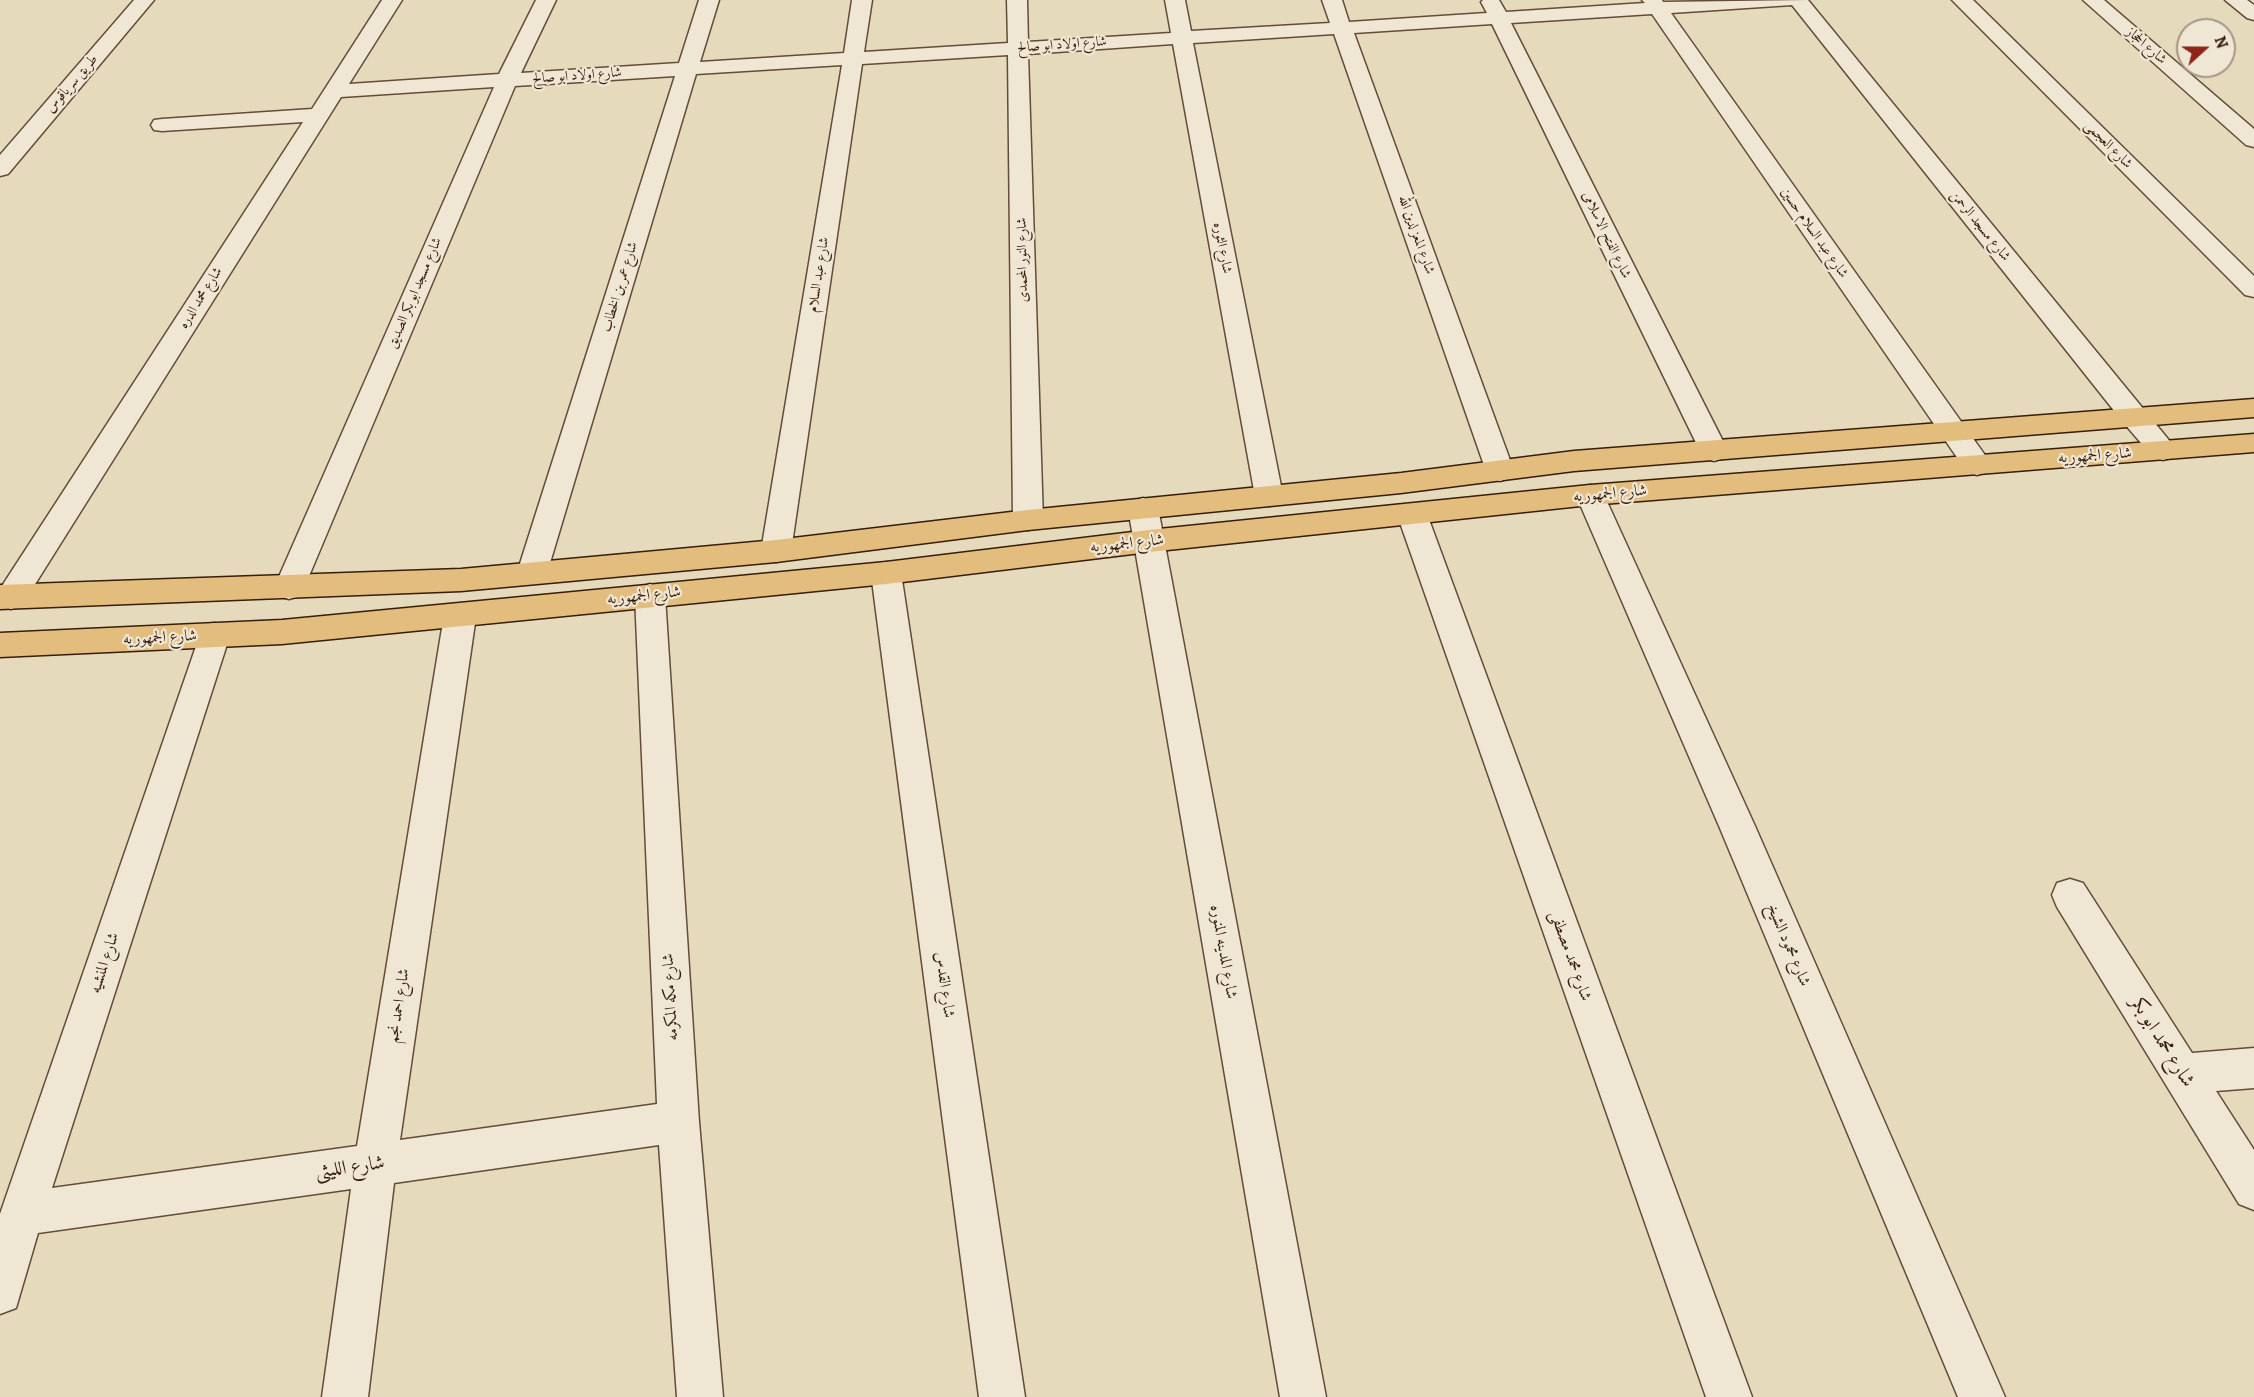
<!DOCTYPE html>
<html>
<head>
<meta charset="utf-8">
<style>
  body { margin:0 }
  #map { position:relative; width:2254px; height:1397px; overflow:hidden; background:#e6dabd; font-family:Alegreya,serif }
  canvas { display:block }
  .north { position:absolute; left:2176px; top:18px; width:60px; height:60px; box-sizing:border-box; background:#efe7d4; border:2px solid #a59684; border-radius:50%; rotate:69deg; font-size:16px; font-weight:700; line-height:24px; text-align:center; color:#371d0b }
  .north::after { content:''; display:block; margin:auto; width:21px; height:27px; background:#8f2418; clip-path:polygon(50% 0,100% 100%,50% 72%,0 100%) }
</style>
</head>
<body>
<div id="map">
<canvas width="2254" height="1397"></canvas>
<div class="north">N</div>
</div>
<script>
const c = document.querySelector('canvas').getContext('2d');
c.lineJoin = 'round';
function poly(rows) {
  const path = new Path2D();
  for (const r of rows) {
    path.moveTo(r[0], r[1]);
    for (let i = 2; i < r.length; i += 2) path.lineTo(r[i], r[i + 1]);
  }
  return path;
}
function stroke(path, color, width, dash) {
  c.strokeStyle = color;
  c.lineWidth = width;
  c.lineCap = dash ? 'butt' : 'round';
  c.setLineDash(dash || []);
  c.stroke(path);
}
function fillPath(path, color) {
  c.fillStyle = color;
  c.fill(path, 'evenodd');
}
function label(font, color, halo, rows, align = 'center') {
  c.font = font + ' Alegreya,Amiri,serif';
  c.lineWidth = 4.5;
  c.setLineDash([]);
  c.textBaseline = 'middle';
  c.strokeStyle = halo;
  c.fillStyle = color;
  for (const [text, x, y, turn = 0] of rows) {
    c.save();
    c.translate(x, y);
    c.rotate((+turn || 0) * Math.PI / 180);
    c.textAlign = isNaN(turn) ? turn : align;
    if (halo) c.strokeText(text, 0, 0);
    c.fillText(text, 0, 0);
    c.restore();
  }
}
const minor = poly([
  [134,0,154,0,8,174,0,176,0,155,134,0],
  [382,0,402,0,349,84,499,74,536,0,556,0,521,73,679,63,699,0,719,0,700,62,844,53,852,0,872,0,864,52,1008,43,1007,0,1027,0,1028,42,1171,33,1165,0,1185,0,1191,31,1330,23,1322,0,1342,0,1349,22,1487,13,1481,2,1483,0,1499,0,1506,12,1645,3,1642,0,1662,0,1663,2,1808,0,2177,450,2173,457,2163,460,2153,457,2123,422,1792,5,1671,13,1987,458,1991,465,1987,472,1977,475,1967,472,1652,14,1511,23,1728,451,1724,458,1714,461,1704,458,1700,451,1492,24,1354,33,1514,471,1510,478,1500,481,1490,478,1486,471,1334,34,1193,43,1283,496,1279,503,1269,506,1259,503,1255,496,1173,44,1028,54,1043,520,1038,527,1028,530,1018,527,1013,520,1008,55,862,64,791,551,787,559,776,562,765,559,761,551,842,65,696,74,547,573,543,581,532,584,521,581,517,573,675,76,515,86,304,588,300,596,289,599,278,596,274,588,494,87,341,97,22,605,11,609,0,605,0,589,303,122,162,131,154,130,151,125,154,120,162,119,312,109,382,0],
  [1952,0,1973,0,2254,276,2254,297,2245,295,1952,0],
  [2083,0,2104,0,2254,129,2254,147,2246,145,2083,0],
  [2225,0,2247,0,2254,5,2254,20,2247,18,2225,0],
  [1590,485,1600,488,1604,495,1755,826,2005,1397,1958,1397,1719,826,1576,495,1580,488,1590,485],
  [1143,498,1153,501,1158,508,1326,1397,1280,1397,1128,508,1133,501,1143,498],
  [1412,504,1422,507,1427,514,1752,1397,1706,1397,1397,514,1402,507,1412,504],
  [886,562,897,565,901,573,1025,1397,979,1397,871,573,875,565,886,562],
  [650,584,661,588,665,596,699,1122,723,1397,677,1397,659,1145,394,1183,368,1397,322,1397,351,1189,38,1233,16,1308,0,1314,0,1214,203,626,214,623,225,626,230,635,52,1188,357,1146,444,616,449,608,460,604,471,608,476,616,400,1140,657,1104,635,596,639,588,650,584],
  [2070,879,2083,883,2192,1053,2254,1048,2254,1088,2216,1091,2254,1150,2254,1210,2239,1204,2057,907,2052,895,2057,883,2070,879]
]);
const major = poly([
  [2254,399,2254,417,1574,471,1401,493,1028,530,776,562,461,591,0,609,0,585,461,569,776,540,1028,510,1401,473,1574,451,2254,399],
  [2254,434,2254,452,1590,505,1149,552,886,584,282,644,0,657,0,633,282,620,886,562,1149,530,1590,485,2254,434]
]);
stroke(minor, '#634c38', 3);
stroke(major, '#371d0b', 3);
fillPath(minor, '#efe7d4');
fillPath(major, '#e3bd7e');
label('14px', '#371d0b', '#efe7d4', [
  ["شارع اولاد ابو صالح",1062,45,-4],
  ["شارع الحجاز",2146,46,41],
  ["شارع اولاد ابو صالح",577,76,-4],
  ["طريق سرياقوس",72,84,-49],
  ["شارع العجمى",2108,145,45],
  ["شارع مسجد الرحمن",1980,226,51],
  ["شارع عبد السلام حسين",1814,233,55],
  ["شارع المعز لدين الله",1416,235,70],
  ["شارع الفتح الاسلامى",1606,235,64],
  ["شارع الثوره",1222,248,79],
  ["شارع النور المحمدى",1023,260,-91],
  ["شارع عبد السلام",819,275,-81],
  ["شارع عمر بن الخطاب",620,287,-73],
  ["شارع مسجد ابو بكر الصديق",415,293,-67],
  ["شارع محمد الدره",201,298,-58]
]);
label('16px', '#371d0b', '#efe7d4', [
  ["شارع الجمهوريه",2095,456,-4],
  ["شارع الجمهوريه",1610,494,-5],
  ["شارع الجمهوريه",1127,544,-6],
  ["شارع الجمهوريه",644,596,-6],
  ["شارع الجمهوريه",160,638,-3],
  ["شارع محمود الشيخ",1788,945,67],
  ["شارع المدينه المنوره",1223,952,80],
  ["شارع محمد مصطفى",1570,956,70],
  ["شارع المنشيه",105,963,-72],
  ["شارع القدس",944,985,82],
  ["شارع مكه المكرمه",671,997,-93],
  ["شارع احمد نجم",399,1006,-81]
]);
label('20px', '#371d0b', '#efe7d4', [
  ["شارع محمد ابو بكر",2162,1042,58],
  ["شارع الليثى",350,1168,-8]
]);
</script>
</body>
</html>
